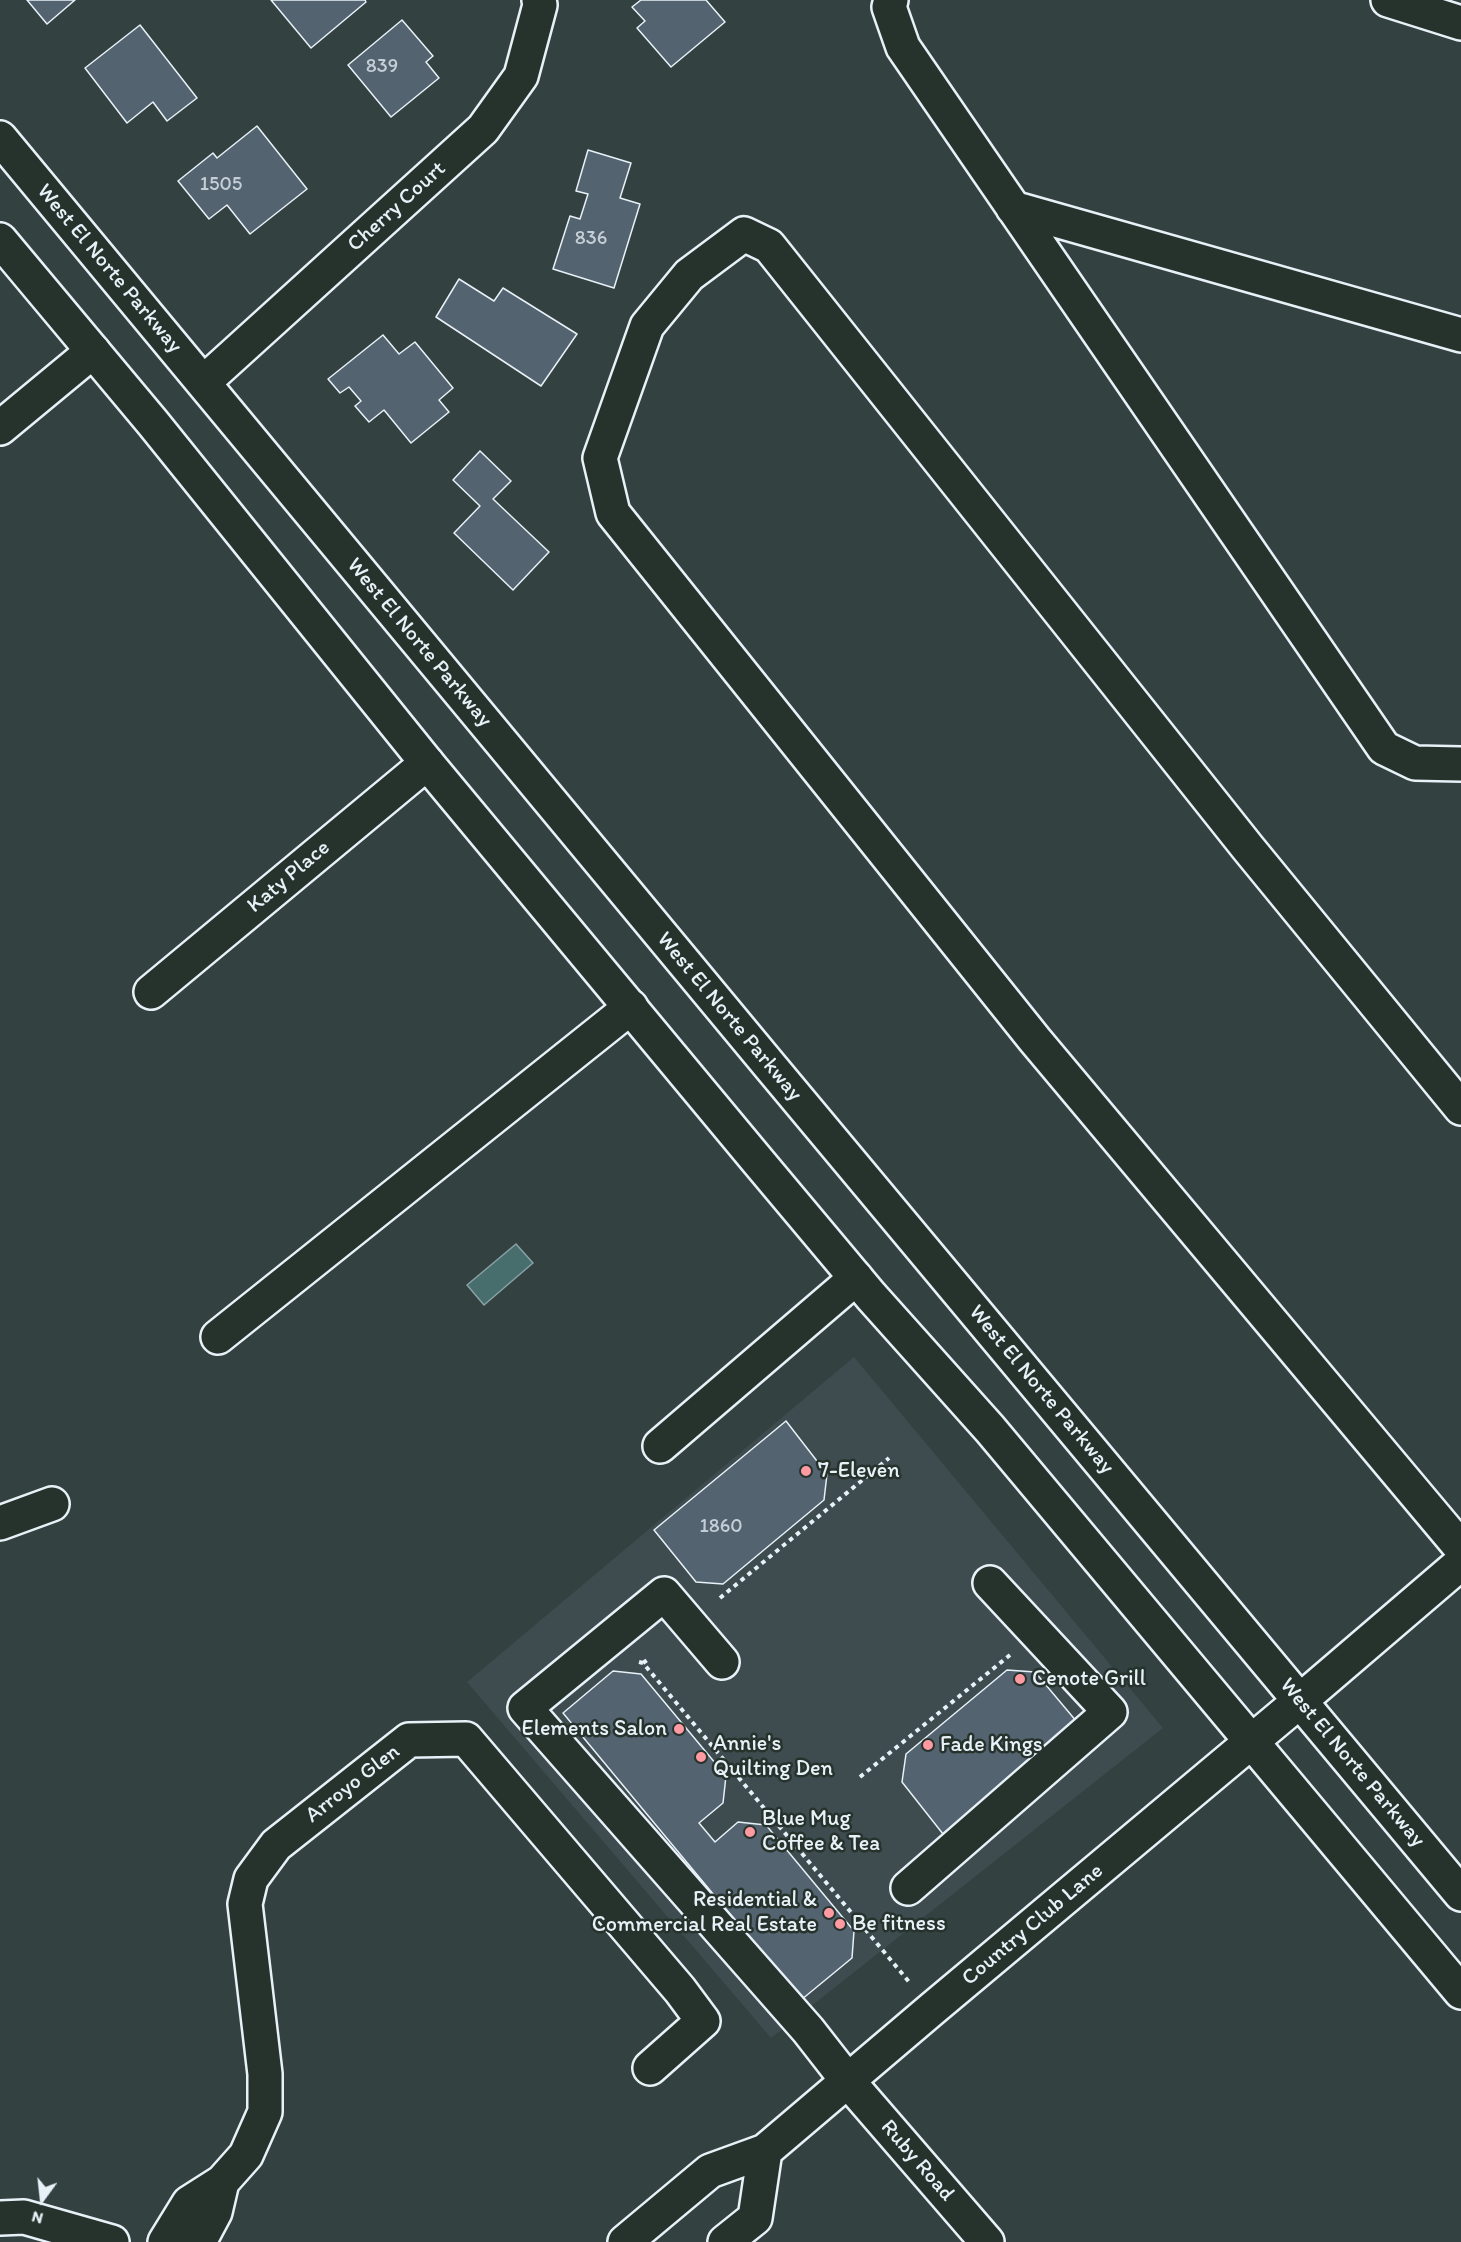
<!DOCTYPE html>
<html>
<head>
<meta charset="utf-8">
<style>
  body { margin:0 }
  #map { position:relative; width:1461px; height:2242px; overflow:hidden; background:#344141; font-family:Itim,sans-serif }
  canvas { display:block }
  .north { position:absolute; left:12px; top:2170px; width:60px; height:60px; -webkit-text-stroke:4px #26332d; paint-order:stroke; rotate:195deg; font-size:16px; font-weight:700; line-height:24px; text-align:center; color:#e8f1f8 }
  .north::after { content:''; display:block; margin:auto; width:21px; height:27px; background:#e8f1f8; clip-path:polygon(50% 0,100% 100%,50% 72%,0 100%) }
</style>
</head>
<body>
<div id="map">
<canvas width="1461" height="2242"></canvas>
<div class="north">N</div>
</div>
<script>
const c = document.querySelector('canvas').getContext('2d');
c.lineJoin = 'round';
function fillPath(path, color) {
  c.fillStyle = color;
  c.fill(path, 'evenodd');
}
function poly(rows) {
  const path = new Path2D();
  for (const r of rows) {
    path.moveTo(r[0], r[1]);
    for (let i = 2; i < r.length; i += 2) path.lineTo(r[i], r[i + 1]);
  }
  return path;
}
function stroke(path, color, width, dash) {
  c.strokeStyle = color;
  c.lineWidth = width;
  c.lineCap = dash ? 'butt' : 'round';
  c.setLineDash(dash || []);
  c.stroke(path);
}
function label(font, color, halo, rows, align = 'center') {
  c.font = font + ' Itim,sans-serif';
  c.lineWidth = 5;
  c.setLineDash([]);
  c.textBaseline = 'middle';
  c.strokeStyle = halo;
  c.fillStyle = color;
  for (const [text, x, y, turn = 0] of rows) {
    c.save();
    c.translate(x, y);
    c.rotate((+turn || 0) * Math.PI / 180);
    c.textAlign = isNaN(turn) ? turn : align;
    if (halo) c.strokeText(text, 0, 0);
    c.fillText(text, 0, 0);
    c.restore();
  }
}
fillPath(poly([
  [854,1357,1163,1728,771,2038,467,1682]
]), '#3e4b4f');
const water = poly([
  [516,1244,533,1263,484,1305,467,1285,516,1244]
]);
fillPath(water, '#486d6d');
stroke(water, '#88a2a5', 1.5);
const building = poly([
  [27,0,75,0,47,24,27,0],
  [271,0,365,0,366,2,311,48,271,0],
  [641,0,706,0,725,22,671,67,637,28,645,21,632,7,641,0],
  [402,20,433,56,426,62,439,78,391,117,348,65,402,20],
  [140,25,197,98,167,121,153,102,127,123,85,68,140,25],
  [257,126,307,189,250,234,227,205,209,219,178,181,213,153,217,158,257,126],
  [588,150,631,163,620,198,640,204,614,288,553,269,570,216,580,219,588,194,576,191,588,150],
  [459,279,494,301,503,288,577,334,541,386,436,317,459,279],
  [383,335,399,354,415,342,453,388,439,400,449,412,411,443,384,410,369,422,355,406,361,401,349,387,340,393,328,379,383,335],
  [480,451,511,481,493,499,549,552,513,590,454,533,480,506,453,480,480,451],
  [786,1421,827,1474,824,1500,723,1584,696,1582,654,1530,786,1421],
  [1007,1670,1035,1672,1077,1722,943,1834,902,1782,906,1754,1007,1670],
  [613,1671,641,1674,726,1776,723,1803,699,1823,715,1842,738,1822,766,1825,854,1931,852,1958,801,2000,563,1713,613,1671]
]);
fillPath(building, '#546370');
stroke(building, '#e8f1f8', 1.5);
const minor = poly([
  [891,0,889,7,903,47,1384,748,1415,763,1461,764],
  [1388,0,1461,23],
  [1013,208,1461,335],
  [204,382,483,129,521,76,540,5,539,0],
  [0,428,93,351],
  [151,992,427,763],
  [1461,1108,1248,848,769,246,744,234,689,275,647,326,600,458,613,513,1035,1040,1461,1548],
  [218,1337,631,1007],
  [660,1446,856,1278],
  [0,1523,52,1504],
  [722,1662,664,1594,525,1708,808,2030,847,2080,987,2242],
  [1301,1700,1461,1563],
  [908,1888,1110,1712,990,1583],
  [165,2242,189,2203,222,2182,246,2155,265,2112,265,2074,245,1904,251,1879,276,1845,409,1740,466,1739,680,1990,703,2021,650,2068],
  [199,2242,215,2212,222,2182]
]);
const major = poly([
  [0,138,770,1066,1461,1894],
  [0,240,153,423,427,763,757,1160,871,1296,990,1429,1461,1992],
  [0,2218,24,2217,112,2242],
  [625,2242,710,2171,765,2151,932,2009,1301,1700],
  [725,2242,755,2218,765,2151]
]);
stroke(minor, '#e8f1f8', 38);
stroke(major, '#e8f1f8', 38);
stroke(poly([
  [720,1598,889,1458],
  [639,1662,643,1663,910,1983],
  [643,1663,650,1658],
  [860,1777,1010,1655],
  [789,1838,795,1833]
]), '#e8f1f8', 4, [4.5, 4.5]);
stroke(minor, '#26332d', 33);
stroke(major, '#26332d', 33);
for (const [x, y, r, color] of [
  [806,1471,6,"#ff9aa2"],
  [1020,1679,6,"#ff9aa2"],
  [679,1729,6,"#ff9aa2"],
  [928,1745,6,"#ff9aa2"],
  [701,1757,6,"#ff9aa2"],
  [750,1832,6,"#ff9aa2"],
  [829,1913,6,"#ff9aa2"],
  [840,1924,6,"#ff9aa2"]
]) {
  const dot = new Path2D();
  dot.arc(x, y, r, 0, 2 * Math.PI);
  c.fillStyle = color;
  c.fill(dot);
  stroke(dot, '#26332d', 2);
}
label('20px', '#c3ced6', null, [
  ["839",382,67],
  ["1505",221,185],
  ["836",591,239],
  ["1860",721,1527]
]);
label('22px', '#e8f1f8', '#26332d', [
  ["Cherry Court",397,207,-42],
  ["West El Norte Parkway",109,269,50],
  ["West El Norte Parkway",419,643,50],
  ["Katy Place",289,877,-40],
  ["West El Norte Parkway",729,1017,50],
  ["West El Norte Parkway",1041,1390,50],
  ["West El Norte Parkway",1352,1763,50],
  ["Arroyo Glen",353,1784,-38],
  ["Country Club Lane",1033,1925,-40],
  ["Ruby Road",917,2161,49]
]);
label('22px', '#e8f1f8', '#26332d', [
  ["7-Eleven",818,1471],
  ["Cenote Grill",1032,1679],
  ["Elements Salon",667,1729,"right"],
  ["Annie's",713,1744],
  ["Quilting Den",713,1769],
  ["Fade Kings",940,1745],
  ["Blue Mug",762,1819],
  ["Coffee & Tea",762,1844],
  ["Residential &",817,1900,"right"],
  ["Commercial Real Estate",817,1925,"right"],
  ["Be fitness",852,1924]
], 'left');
</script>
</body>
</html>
